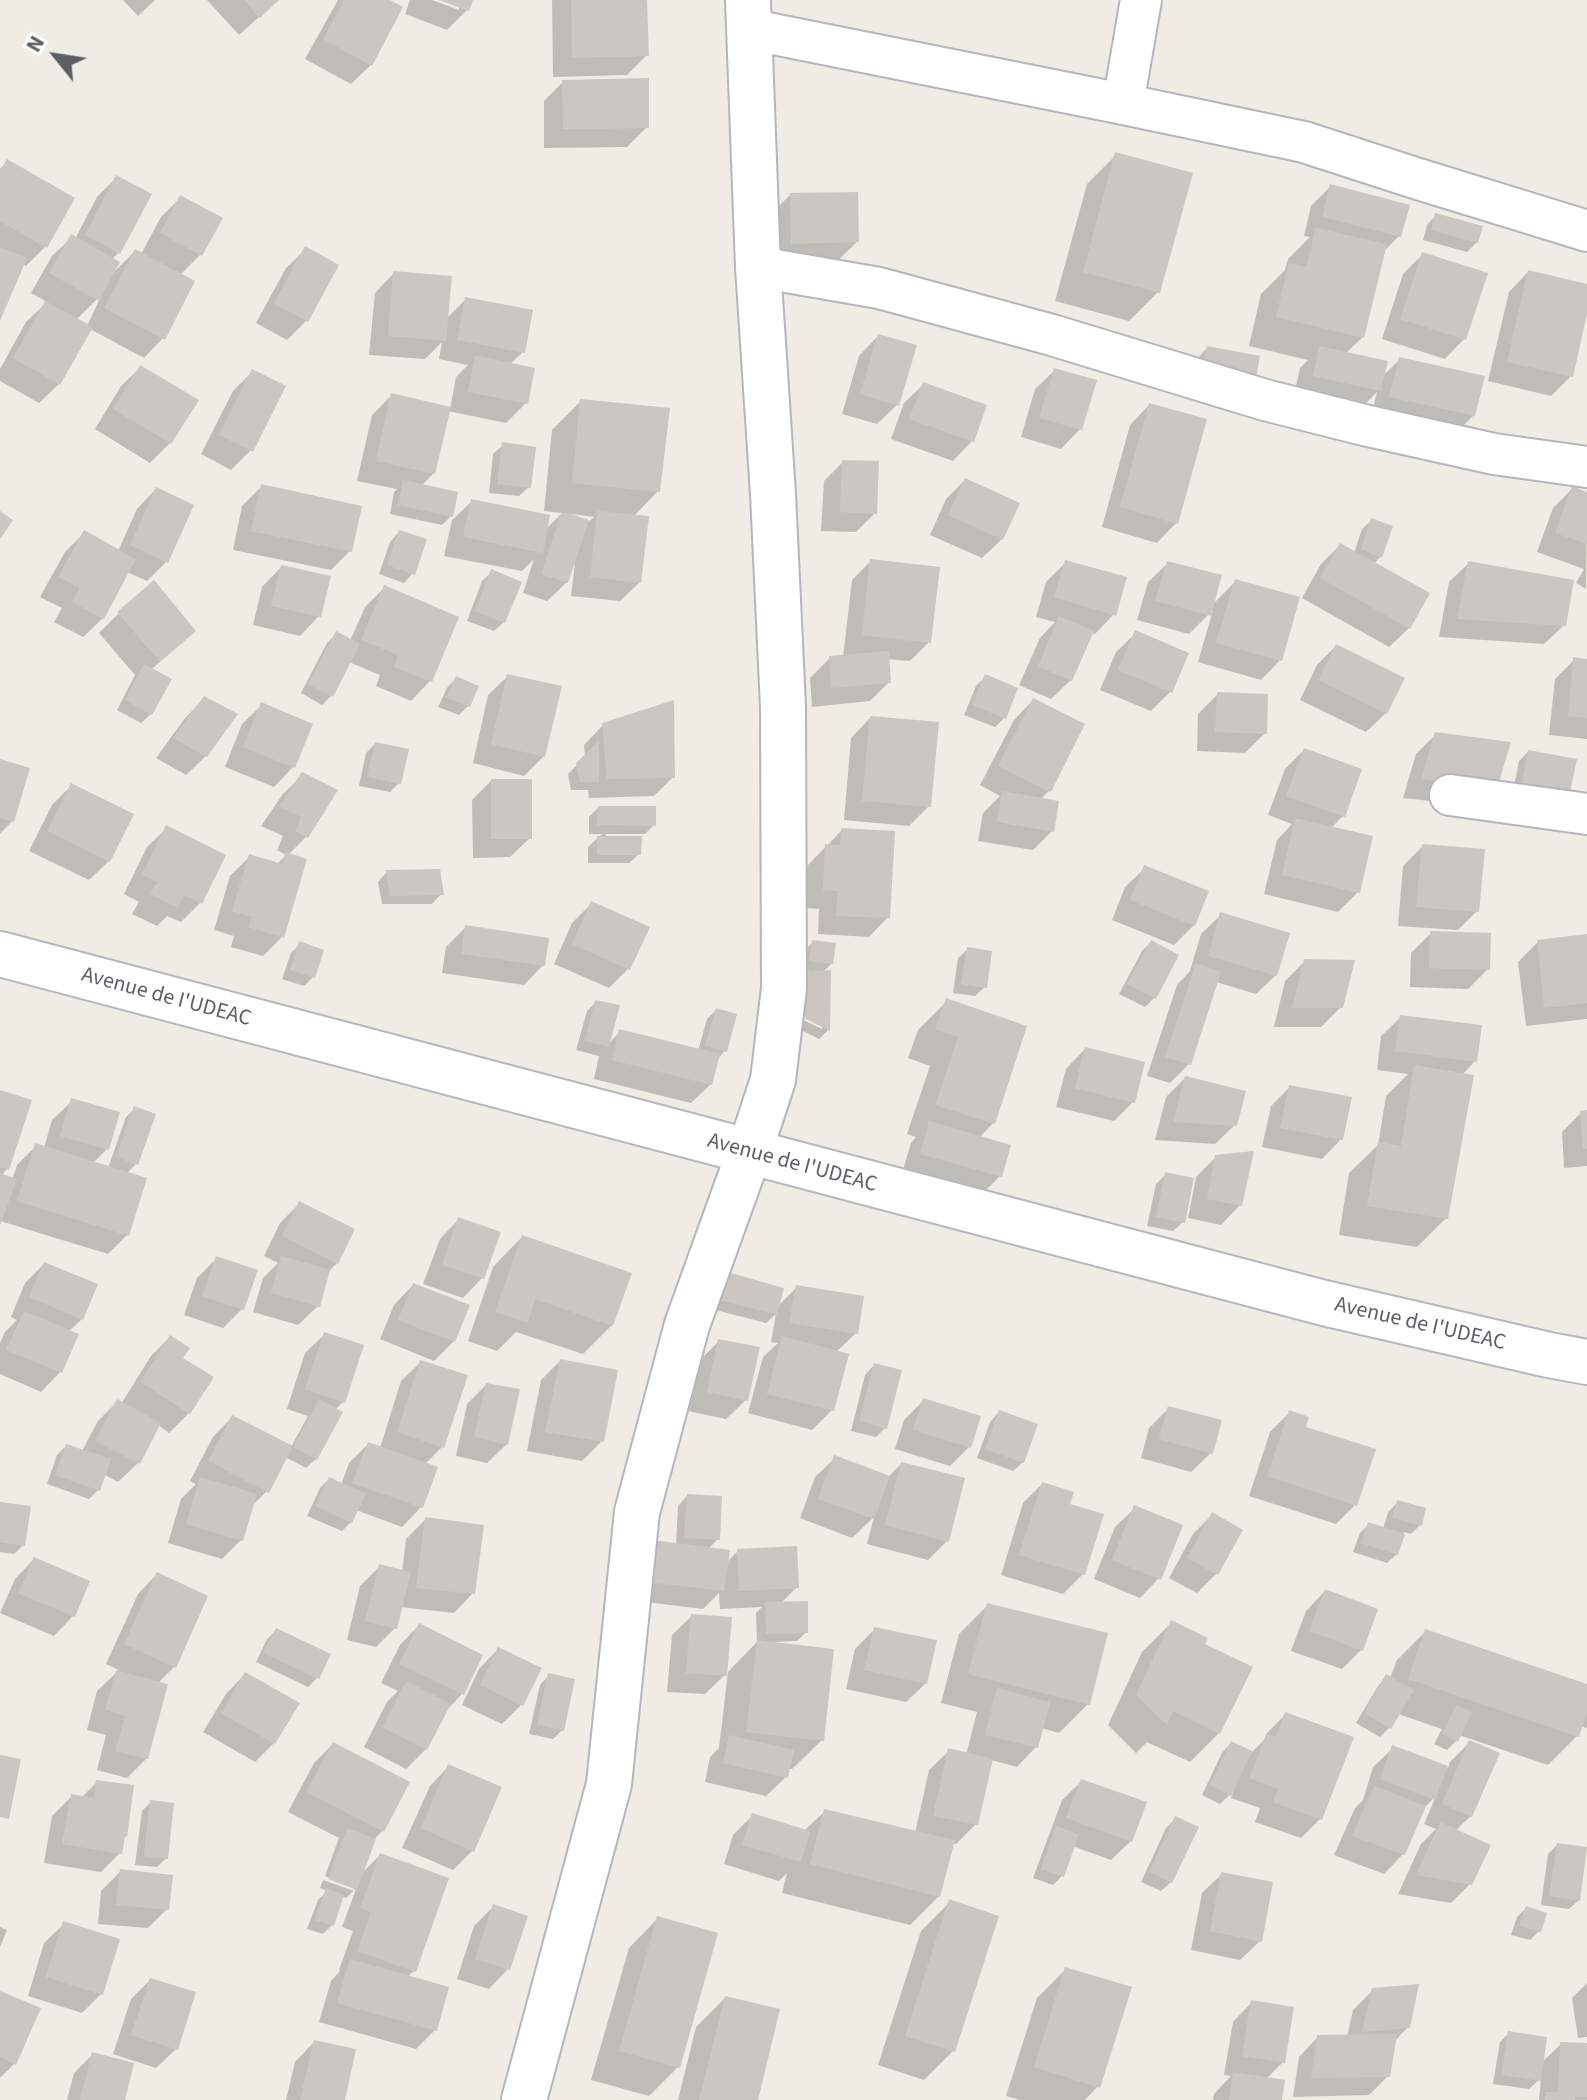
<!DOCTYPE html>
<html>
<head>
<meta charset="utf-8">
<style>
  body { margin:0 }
  #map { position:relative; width:1587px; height:2100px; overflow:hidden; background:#eeece4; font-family:"Source Sans 3",sans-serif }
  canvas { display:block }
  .north { position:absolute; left:16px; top:16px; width:80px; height:80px; -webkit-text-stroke:6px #fff; paint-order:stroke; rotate:300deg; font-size:22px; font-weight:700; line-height:32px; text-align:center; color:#5c5f64 }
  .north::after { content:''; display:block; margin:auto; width:28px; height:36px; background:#5c5f64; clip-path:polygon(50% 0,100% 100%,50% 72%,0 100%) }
</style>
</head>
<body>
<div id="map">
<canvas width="1587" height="2100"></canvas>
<div class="north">N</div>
</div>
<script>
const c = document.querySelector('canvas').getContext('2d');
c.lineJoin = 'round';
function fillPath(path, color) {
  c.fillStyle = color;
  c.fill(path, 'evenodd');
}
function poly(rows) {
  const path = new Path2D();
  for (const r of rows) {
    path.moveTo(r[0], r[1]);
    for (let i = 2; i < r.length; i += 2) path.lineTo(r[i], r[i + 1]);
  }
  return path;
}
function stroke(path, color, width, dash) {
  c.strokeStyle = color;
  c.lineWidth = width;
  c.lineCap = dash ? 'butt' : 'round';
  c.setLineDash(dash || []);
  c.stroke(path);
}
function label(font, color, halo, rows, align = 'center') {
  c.font = font + ' "Source Sans 3",sans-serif';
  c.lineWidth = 8;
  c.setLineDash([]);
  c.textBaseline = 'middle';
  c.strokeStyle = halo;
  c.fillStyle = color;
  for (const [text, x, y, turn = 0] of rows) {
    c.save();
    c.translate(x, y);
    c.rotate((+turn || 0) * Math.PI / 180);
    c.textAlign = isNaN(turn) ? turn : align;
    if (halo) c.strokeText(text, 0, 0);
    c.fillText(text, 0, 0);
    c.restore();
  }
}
fillPath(poly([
  [123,0,155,0,138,16],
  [207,0,278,0,239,35],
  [338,0,386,0,371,65,351,84,305,59],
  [410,0,432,0,459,10,459,6,443,0,470,0,467,10,447,30,405,14],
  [552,0,645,0,647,55,627,75,553,77],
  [563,82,647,127,627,147,544,148,544,101],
  [1116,155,1158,292,1129,321,1055,301,1087,184],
  [7,162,45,247,26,266,22,264,0,316,0,169],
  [116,178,119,252,112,259,113,273,135,251,141,254,161,217,181,197,200,255,180,275,163,338,144,358,90,329,59,384,39,403,0,381,0,369,26,322,47,302,31,293,52,256,72,237,75,239,97,197],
  [102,294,87,326,76,320],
  [1331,186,1399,236,1383,252,1363,337,1345,354,1382,377,1400,359,1474,415,1454,435,1371,416,1377,392,1359,410,1294,395,1300,368,1308,360,1249,346,1261,294,1285,270,1288,259,1310,237,1304,236,1311,206],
  [790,195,857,242,837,261,772,262,771,214],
  [1436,215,1477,242,1467,252,1423,240,1427,225],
  [306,249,306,321,287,340,256,323,286,268],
  [1423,254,1464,339,1445,359,1382,339,1403,274],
  [1528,272,1587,286,1587,305,1571,376,1551,396,1488,381,1509,292],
  [394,273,446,319,466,299,523,352,510,364,526,403,506,423,448,411,434,473,421,486,451,516,442,525,390,514,394,492,397,489,357,481,372,415,391,396,450,409,456,377,468,365,439,359,442,342,425,359,369,355,375,293],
  [878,336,897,405,877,424,842,414,859,356],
  [1207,348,1258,358,1193,383,1198,358],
  [141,367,196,400,170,443,150,463,95,429,121,386],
  [1055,370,1080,429,1061,449,1021,437,1035,389],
  [253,371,251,450,231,470,201,454,233,391],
  [924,384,972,441,953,461,891,439,904,403],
  [581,401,658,491,633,517,640,582,620,601,571,596,575,563,567,582,547,601,523,593,534,559,522,571,444,556,452,520,472,501,545,530,562,513,544,511,552,430],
  [571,514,594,517,588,522,571,516],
  [1149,405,1176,523,1157,543,1102,527,1130,425],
  [503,445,529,487,519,496,489,493,493,454],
  [843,462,875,513,856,532,821,531,824,481],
  [965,480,1002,539,982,558,930,535,946,499],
  [262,486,350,551,331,570,233,550,242,506],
  [156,489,166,562,147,581,127,572,103,618,83,637,54,622,62,608,40,597,65,552,84,533,118,551,137,509],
  [1572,489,1587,494,1586,589,1576,583,1584,569,1537,552,1553,508],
  [1372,520,1380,557,1374,564,1409,628,1389,647,1302,598,1321,564,1340,545,1354,553,1362,529],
  [399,532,413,573,404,583,379,574,390,542],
  [871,561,929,642,910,661,887,659,889,682,870,701,812,707,810,678,830,658,843,657,852,580],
  [1066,562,1114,614,1095,634,1091,633,1071,680,1051,699,1019,685,1040,638,1055,622,1036,617,1046,582],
  [1168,563,1212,605,1236,581,1280,660,1261,680,1198,662,1213,610,1189,634,1137,620,1148,582],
  [1469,563,1564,625,1544,644,1439,637,1449,582],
  [281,567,319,616,300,636,253,625,262,587],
  [492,572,504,622,494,631,467,621,482,581],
  [384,588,430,681,411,701,376,686,380,675,349,662,332,695,322,705,301,693,327,643,336,634,350,641,365,607],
  [119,613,194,630,151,670,151,714,141,723,117,710,135,675,99,633],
  [1136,633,1170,692,1151,711,1100,690,1116,652],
  [1336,646,1386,713,1366,732,1300,700,1317,665],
  [1574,660,1587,661,1587,739,1549,735,1555,679],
  [508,676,544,756,524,776,473,763,488,695],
  [985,677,1004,718,995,727,964,715,976,686],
  [456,678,468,706,459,715,438,707,447,688],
  [1218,694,1265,733,1245,753,1197,751,1198,714],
  [204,699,206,756,186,775,156,758,185,718],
  [1033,700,1049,791,1040,800,1052,831,1033,850,978,841,983,813,1000,796,980,785,1014,720],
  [262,705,311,725,293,767,274,787,225,767,242,724],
  [870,718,929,806,909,826,844,820,851,738],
  [603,725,673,777,654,796,589,798,588,790,571,790,568,774,585,757,584,745],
  [1436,734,1475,806,1403,798,1416,754],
  [375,744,399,783,390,792,359,786,366,753],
  [1304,750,1343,816,1331,828,1358,892,1338,912,1264,894,1277,840,1292,824,1268,815,1285,769],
  [1528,752,1568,792,1513,792,1519,761],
  [0,761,12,821,0,834],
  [303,775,307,836,288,855,282,937,263,956,231,947,234,936,214,930,230,876,250,856,277,864,286,855,277,850,283,836,261,826,283,794],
  [492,780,530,838,510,857,473,858,472,800],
  [72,785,109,861,89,880,29,851,52,805],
  [598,808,654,825,645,834,606,834,606,838,639,854,629,863,588,863,588,847,602,834,589,834,589,817],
  [167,828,200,903,181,922,167,916,157,926,132,914,139,902,124,894,147,847],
  [842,830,888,917,869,937,818,934,819,909,804,908,807,866],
  [1423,846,1477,911,1458,930,1398,926,1403,866],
  [1145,868,1194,925,1174,945,1112,920,1125,887],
  [387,872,441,894,432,904,382,904,378,882],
  [592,903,628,969,609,988,554,964,572,923],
  [1221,915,1276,975,1256,994,1216,982,1189,1064,1170,1083,1147,1076,1177,985,1190,971,1201,934],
  [466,927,543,965,524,985,442,973,446,947],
  [1431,933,1488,969,1468,989,1410,987,1411,953],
  [1587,936,1587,1019,1526,1026,1518,962,1538,942],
  [813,942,832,963,822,973,829,972,828,1030,819,1039,797,1028,797,1017,822,1029,822,1025,798,1013,796,983,809,970,801,969,803,952],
  [1151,942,1154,998,1145,1007,1119,994,1142,951],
  [300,944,313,977,304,986,282,979,291,953],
  [968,949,985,987,975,996,953,993,958,958],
  [1305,961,1341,1007,1321,1027,1274,1027,1285,981],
  [947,1001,1025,1027,993,1123,979,1138,1000,1176,980,1196,902,1173,911,1143,916,1137,907,1134,930,1066,908,1058,918,1030],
  [596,1002,608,1044,620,1032,698,1051,707,1019,716,1010,725,1051,717,1059,711,1084,691,1103,594,1079,599,1056,576,1050,587,1011],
  [1401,1017,1475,1061,1462,1075,1446,1218,1417,1247,1339,1235,1349,1173,1378,1145,1386,1096,1408,1074,1377,1070,1381,1036],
  [1085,1049,1133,1102,1114,1121,1056,1107,1066,1069],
  [1185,1078,1235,1125,1215,1144,1155,1140,1166,1097],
  [1290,1087,1341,1139,1322,1159,1262,1147,1271,1106],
  [0,1092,7,1169,1,1176,12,1180,17,1165,36,1146,44,1148,52,1120,72,1101,107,1149,93,1163,108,1168,126,1117,135,1108,136,1164,126,1174,127,1235,108,1254,0,1221],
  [1587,1112,1587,1166,1564,1168,1562,1132,1581,1113],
  [1216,1157,1240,1205,1221,1225,1188,1218,1196,1177],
  [1166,1174,1183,1222,1173,1231,1147,1226,1156,1184],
  [300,1203,337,1263,328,1272,318,1306,298,1325,253,1312,263,1278,278,1263,264,1256,280,1223],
  [459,1219,482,1278,463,1298,423,1284,440,1239],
  [522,1237,612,1325,583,1354,516,1332,497,1351,468,1341,493,1267],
  [217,1258,242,1309,223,1328,184,1315,197,1278],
  [44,1264,82,1319,68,1332,60,1372,41,1392,0,1374,0,1343,5,1332,17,1320,11,1317,25,1283],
  [718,1284,777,1307,797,1287,856,1333,836,1352,832,1410,812,1430,748,1413,763,1357,778,1343,771,1342,776,1314,766,1323,712,1309],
  [413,1285,454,1341,434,1361,380,1339,394,1305],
  [325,1334,343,1402,335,1410,316,1459,306,1468,285,1457,267,1491,251,1507,241,1540,222,1559,168,1543,181,1499,196,1484,190,1481,213,1437,232,1417,291,1447,308,1416,287,1409,305,1353],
  [170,1337,180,1359,189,1413,169,1433,158,1425,138,1463,118,1482,103,1474,98,1490,89,1499,47,1484,57,1455,66,1446,82,1451,98,1421,117,1402,121,1404,151,1356],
  [719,1341,746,1400,726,1419,688,1411,699,1361],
  [560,1361,602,1441,582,1461,527,1451,541,1380],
  [421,1362,442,1447,425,1464,421,1507,402,1527,356,1510,351,1522,342,1531,307,1516,320,1488,329,1479,341,1485,349,1463,368,1444,380,1448,401,1381],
  [874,1365,885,1428,876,1437,851,1431,865,1375],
  [486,1385,507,1444,487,1463,456,1456,467,1404],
  [924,1400,969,1447,950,1466,895,1449,904,1420],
  [1169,1408,1211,1453,1191,1472,1141,1458,1149,1428],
  [999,1412,1023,1462,1013,1471,977,1458,990,1422],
  [1290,1412,1304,1428,1355,1505,1336,1524,1249,1496,1270,1432],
  [835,1458,888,1477,901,1464,947,1541,928,1560,867,1544,874,1517,852,1538,800,1518,815,1477],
  [1042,1484,1068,1505,1083,1574,1063,1594,1001,1575,1023,1503],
  [687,1496,718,1539,708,1549,726,1563,738,1551,797,1587,780,1604,806,1632,797,1641,775,1642,775,1644,822,1740,792,1769,788,1769,786,1777,766,1796,705,1782,710,1757,719,1748,728,1672,705,1694,667,1692,672,1635,692,1616,725,1675,757,1642,756,1613,762,1607,720,1609,719,1593,703,1609,629,1600,676,1545,678,1506],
  [1397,1503,1420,1525,1411,1534,1404,1532,1397,1554,1387,1563,1353,1552,1360,1533,1369,1524,1383,1529,1388,1512],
  [0,1504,23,1545,14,1554,0,1552],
  [1135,1508,1159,1578,1140,1598,1094,1579,1115,1527],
  [1212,1515,1216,1574,1197,1593,1169,1578,1193,1534],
  [425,1520,473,1593,454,1613,400,1607,395,1628,376,1647,347,1640,360,1586,380,1566,402,1572,406,1539],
  [34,1559,73,1616,54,1636,0,1613,15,1579],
  [157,1574,174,1667,158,1683,147,1758,127,1778,97,1770,106,1735,87,1730,97,1691,119,1670,106,1664,138,1594],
  [1325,1591,1361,1650,1342,1669,1291,1651,1306,1611],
  [988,1605,1088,1704,1059,1733,1041,1728,1036,1747,1017,1767,991,1760,976,1824,956,1844,952,1843,939,1896,910,1925,782,1893,787,1873,779,1881,724,1864,733,1835,753,1815,804,1831,825,1811,915,1833,929,1770,949,1751,966,1755,977,1712,941,1703,959,1634],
  [1171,1623,1203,1645,1219,1733,1190,1762,1147,1742,1136,1753,1108,1725,1142,1652],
  [419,1625,462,1694,446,1711,426,1749,406,1769,364,1747,387,1702,398,1691,381,1683,400,1645],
  [875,1629,926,1683,906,1702,846,1689,855,1649],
  [276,1630,317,1678,308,1687,256,1662,267,1639],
  [1426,1631,1587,1687,1587,1728,1580,1726,1577,1736,1548,1765,1459,1735,1456,1741,1447,1750,1434,1744,1442,1729,1398,1714,1389,1728,1380,1737,1356,1723,1378,1686,1387,1676,1390,1678,1397,1660],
  [498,1649,521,1705,502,1724,462,1705,479,1669],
  [245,1674,274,1743,255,1762,203,1732,226,1694],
  [549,1675,562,1730,553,1739,529,1734,540,1685],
  [1286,1714,1320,1819,1301,1838,1255,1822,1260,1808,1231,1798,1234,1790,1220,1804,1202,1795,1222,1753,1231,1743,1251,1753,1264,1740,1266,1734],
  [1470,1742,1471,1816,1455,1831,1470,1884,1451,1903,1398,1894,1421,1844,1436,1829,1424,1824,1436,1796,1422,1810,1403,1854,1384,1874,1334,1855,1355,1808,1363,1800,1373,1767,1393,1748,1448,1768,1450,1762],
  [333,1744,407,1783,382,1831,374,1840,361,1874,380,1855,414,1971,407,1977,435,2030,416,2049,319,2022,331,1981,340,1971,339,1970,353,1931,342,1927,356,1889,346,1898,341,1896,332,1925,323,1934,307,1929,318,1900,327,1891,320,1888,323,1880,354,1891,354,1886,325,1876,339,1838,288,1812,314,1763],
  [449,1766,472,1851,453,1870,402,1848,430,1786],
  [1082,1781,1131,1841,1111,1860,1072,1846,1062,1876,1053,1885,1033,1878,1062,1800],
  [97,1782,125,1836,123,1838,120,1853,101,1872,44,1863,52,1816,72,1796,81,1798],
  [151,1802,166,1858,157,1867,135,1865,142,1811],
  [1176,1818,1171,1882,1161,1891,1141,1882,1166,1828],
  [1557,1845,1579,1900,1569,1909,1541,1905,1548,1854],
  [121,1871,167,1909,148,1928,98,1924,101,1891],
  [1222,1874,1260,1941,1240,1960,1191,1950,1202,1893],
  [950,1902,953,2051,924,2080,878,2065,921,1931],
  [493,1907,508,1969,489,1989,457,1979,474,1926],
  [1526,1908,1539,1931,1530,1940,1511,1935,1517,1917],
  [658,1918,678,2067,649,2096,591,2080,629,1948],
  [64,1924,102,1993,82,2013,28,1996,44,1943],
  [0,1927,7,1930,0,1947],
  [1066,1969,1098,2086,1085,2100,1020,2100,1006,2096,1037,1998],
  [150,1980,176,2049,156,2068,113,2054,131,1999],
  [1587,1983,1587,2037,1578,2038,1572,1998],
  [1373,1990,1408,2027,1394,2042,1388,2076,1369,2095,1293,2097,1299,2057,1318,2037,1347,2037,1353,2010],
  [0,1993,15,2063,0,2078],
  [725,1998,755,2100,678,2100,696,2027],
  [1252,2002,1283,2062,1266,2079,1280,2100,1213,2100,1214,2094,1231,2076,1224,2075,1233,2022],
  [1509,2033,1541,2063,1561,2044,1587,2045,1587,2100,1539,2100,1541,2078,1529,2089,1493,2084,1500,2042],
  [314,2042,343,2100,286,2100,295,2062],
  [93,2054,123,2100,67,2100,74,2073]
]), '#0003');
fillPath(poly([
  [244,0,279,0,260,18],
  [344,0,390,0,403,7,372,66,323,39],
  [439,0,473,0,469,11],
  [571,0,647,0,649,56,572,58],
  [649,78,649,128,563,129,562,80],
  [1115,152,1193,173,1160,293,1083,272],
  [7,159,75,198,47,248,0,221,0,171],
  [116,175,152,194,120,254,85,235],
  [1330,184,1410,205,1401,237,1322,217],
  [858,192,859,242,791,244,790,193],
  [180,195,223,218,202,256,160,233],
  [1435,213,1483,226,1478,243,1431,230],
  [1316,228,1387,244,1364,338,1276,317,1289,263,1306,267],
  [71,234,120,262,99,301,49,273],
  [305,246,339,265,308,322,274,303],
  [0,247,27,258,0,321],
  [135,249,195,281,165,340,104,308],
  [1422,252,1488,273,1466,340,1400,319],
  [1528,270,1587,284,1587,314,1573,377,1507,362],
  [393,271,452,276,446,341,388,336],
  [465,297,533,310,525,353,457,340],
  [45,301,93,327,60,385,13,358],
  [878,334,917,345,899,406,860,394],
  [1207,346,1260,356,1255,385,1201,374],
  [1319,346,1388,361,1381,391,1313,376],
  [475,355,535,368,528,404,468,392],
  [1399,357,1485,376,1475,416,1389,397],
  [140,365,199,400,171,444,113,409],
  [1054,368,1097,380,1082,430,1039,418],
  [252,369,286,386,253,452,219,435],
  [923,382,987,405,974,442,909,419],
  [391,393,451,407,435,474,376,461],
  [580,399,670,408,660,492,572,483],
  [1149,403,1207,419,1178,524,1120,507],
  [502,442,536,447,531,488,497,484],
  [842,460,879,461,877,514,840,512],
  [965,478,1020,503,1003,540,948,515],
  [403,480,458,492,453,517,398,505],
  [261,484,362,506,352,552,251,531],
  [1572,486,1587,492,1587,544,1555,533],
  [156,487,194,505,168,563,130,545],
  [471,499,550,515,543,553,463,537],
  [0,511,13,520,0,539],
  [562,511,589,520,568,583,541,574],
  [597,511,649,516,641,583,590,577],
  [1371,518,1393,526,1382,558,1361,549],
  [84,530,136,559,104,619,72,602,80,588,58,577],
  [399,530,427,539,415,575,387,565],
  [1340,543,1430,593,1410,629,1320,578],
  [870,559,940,567,931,643,862,635],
  [1065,560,1127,577,1116,616,1054,597],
  [1167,561,1222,575,1211,616,1155,601],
  [1468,561,1574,580,1566,626,1457,619],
  [281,565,331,576,321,617,271,606],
  [491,569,522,582,505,623,475,611],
  [1235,579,1300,597,1282,661,1216,643],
  [154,580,196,631,160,662,117,612],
  [384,585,459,617,432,682,394,667,398,655,361,640],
  [1059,616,1094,631,1072,681,1038,666],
  [1135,630,1189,653,1172,693,1118,670],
  [336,631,360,644,333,697,308,684],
  [1336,644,1405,678,1387,714,1318,680],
  [889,651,891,683,831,688,829,656],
  [1573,657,1587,659,1587,718,1568,716],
  [144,664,172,679,152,715,125,700],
  [507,674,562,686,545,757,491,744],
  [985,674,1018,688,1006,719,972,705],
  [456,676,479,686,470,707,446,697],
  [1217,692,1268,694,1267,734,1215,732],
  [204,696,238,714,207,757,173,738],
  [1033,698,1085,724,1051,792,998,766],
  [674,700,675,778,607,779,602,723],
  [261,702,313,724,295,768,243,747],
  [870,716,939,722,931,807,862,801],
  [1435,732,1511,742,1497,788,1421,779],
  [599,741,599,782,580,782,576,763],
  [375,742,409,749,401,784,367,777],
  [1304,748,1362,769,1345,817,1286,796],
  [1528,750,1577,759,1570,793,1522,783],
  [0,759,30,768,14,822,0,818],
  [302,772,338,790,308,838,295,831,301,817,279,806],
  [491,779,532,779,532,839,491,839],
  [71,783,134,814,110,862,47,831],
  [1002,791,1059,801,1054,832,997,822],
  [598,806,656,806,656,826,597,825],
  [1295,818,1373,836,1360,893,1282,875],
  [166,825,226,855,202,904,184,895,178,908,150,894,157,882,142,875],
  [841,828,895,831,890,918,836,916,838,891,823,890,825,844,840,845],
  [597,836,642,836,641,855,597,855],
  [1422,844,1485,849,1479,912,1416,907],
  [286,852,307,859,284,938,249,927,252,917,232,911,249,854,282,864],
  [1144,865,1209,891,1195,926,1130,900],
  [440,869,444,895,390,896,386,870],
  [591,901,650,927,630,970,572,944],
  [1220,912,1290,933,1277,976,1208,956],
  [465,925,549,938,545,966,461,954],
  [1430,931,1491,933,1490,970,1429,968],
  [1587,934,1587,1003,1544,1008,1537,940],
  [812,940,836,943,833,964,809,961],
  [1151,940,1179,955,1156,999,1127,984],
  [299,941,324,950,315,978,290,970],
  [967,947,992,951,987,988,961,984],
  [1304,959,1355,960,1343,1008,1292,1008],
  [1196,963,1221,972,1191,1065,1165,1057],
  [831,970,830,1031,806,1019,804,972],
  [946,998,1027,1026,995,1124,935,1105,958,1037,935,1029],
  [595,1000,620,1005,609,1047,585,1041],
  [716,1008,737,1014,727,1052,705,1046],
  [1400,1015,1482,1025,1477,1062,1395,1051],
  [619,1029,720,1054,712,1085,612,1060],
  [1085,1047,1145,1062,1135,1103,1075,1088],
  [1414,1065,1474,1075,1448,1219,1367,1206,1378,1142,1401,1146],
  [1185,1076,1246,1091,1237,1126,1173,1122],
  [1289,1085,1352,1097,1343,1140,1280,1128],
  [0,1090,32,1100,9,1170,0,1167],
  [71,1098,120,1112,109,1150,60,1136],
  [134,1106,156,1114,138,1165,116,1157],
  [1587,1110,1587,1149,1583,1149,1580,1111],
  [929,1121,1011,1145,1002,1177,920,1154],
  [35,1143,147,1178,129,1236,17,1201],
  [1254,1151,1242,1206,1207,1199,1215,1155],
  [1165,1172,1194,1178,1185,1223,1156,1217],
  [0,1173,17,1179,0,1225],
  [299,1201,355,1229,338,1264,282,1236],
  [458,1217,501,1232,484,1279,442,1265],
  [522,1235,632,1273,613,1326,535,1299,528,1323,495,1312],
  [216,1256,258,1270,244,1310,202,1296],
  [281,1256,330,1270,320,1307,271,1293],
  [44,1262,98,1284,83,1320,29,1297],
  [727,1272,784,1288,777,1315,720,1300],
  [413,1283,470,1305,455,1342,398,1320],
  [796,1285,864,1296,858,1334,789,1323],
  [24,1311,79,1334,62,1373,6,1350],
  [324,1332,364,1345,345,1403,305,1389],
  [170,1335,190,1348,183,1358,214,1377,190,1414,140,1382],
  [782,1336,849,1354,834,1411,767,1394],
  [718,1339,760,1347,748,1401,707,1392],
  [560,1359,618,1370,604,1442,545,1432],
  [420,1360,468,1375,444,1448,397,1432],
  [874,1363,902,1370,887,1429,859,1421],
  [486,1383,520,1389,508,1445,474,1437],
  [923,1398,981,1416,971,1448,913,1430],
  [117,1399,161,1423,140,1464,95,1441],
  [319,1399,343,1412,317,1460,293,1447],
  [1168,1406,1222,1420,1213,1454,1159,1439],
  [999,1410,1038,1424,1024,1463,985,1449],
  [1289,1410,1309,1417,1306,1427,1376,1449,1357,1506,1267,1476],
  [232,1415,293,1446,269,1493,208,1461],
  [368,1442,438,1467,423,1508,352,1483],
  [66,1444,111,1459,100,1491,55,1475],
  [834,1455,890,1476,874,1519,818,1499],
  [901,1462,965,1478,949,1542,885,1525],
  [200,1477,257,1494,243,1541,186,1524],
  [329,1477,366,1494,352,1523,315,1506],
  [1042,1482,1074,1492,1070,1504,1104,1514,1085,1575,1019,1555],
  [687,1494,722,1496,720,1540,684,1538],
  [1397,1500,1426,1508,1422,1526,1392,1518],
  [0,1502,31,1506,25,1546,0,1542],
  [1134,1505,1183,1525,1161,1580,1112,1560],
  [1212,1512,1243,1530,1218,1575,1187,1558],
  [425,1517,484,1525,475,1594,416,1588],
  [1368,1522,1405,1534,1398,1555,1361,1543],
  [652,1540,730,1550,724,1591,647,1582],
  [797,1546,799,1588,739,1591,737,1549],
  [34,1557,90,1581,75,1617,18,1593],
  [379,1564,411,1572,397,1629,365,1621],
  [157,1572,208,1596,176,1668,124,1644],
  [1325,1589,1378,1609,1363,1651,1309,1631],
  [808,1601,808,1633,766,1634,765,1602],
  [987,1603,1108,1633,1090,1705,968,1674],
  [691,1614,732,1617,727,1676,686,1673],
  [1171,1620,1208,1638,1205,1644,1253,1667,1220,1734,1173,1711,1167,1725,1136,1695],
  [419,1623,483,1655,464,1695,399,1664],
  [874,1627,937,1640,927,1684,864,1670],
  [276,1628,331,1654,319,1679,263,1653],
  [1425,1629,1587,1684,1587,1713,1579,1737,1408,1679],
  [757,1640,834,1649,824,1741,746,1732],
  [498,1647,542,1668,523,1706,480,1685],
  [116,1670,168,1684,148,1759,115,1751,125,1716,105,1710],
  [245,1672,300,1703,275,1744,221,1713],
  [548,1673,575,1679,564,1731,537,1725],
  [1386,1674,1414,1690,1391,1729,1364,1713],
  [406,1681,451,1704,427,1750,382,1727],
  [997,1688,1050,1702,1038,1748,985,1735],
  [1456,1705,1472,1712,1458,1742,1442,1734],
  [1285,1712,1354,1737,1322,1820,1273,1802,1278,1789,1249,1778,1267,1734,1276,1737],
  [729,1735,794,1750,788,1778,723,1763],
  [1469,1740,1500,1753,1472,1817,1442,1804],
  [1231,1741,1252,1751,1231,1796,1210,1785],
  [333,1742,410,1782,384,1832,306,1792],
  [1392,1745,1448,1766,1435,1800,1380,1779],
  [948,1748,993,1759,978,1825,933,1816],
  [0,1755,21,1759,9,1819,0,1817],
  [448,1764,502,1787,474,1852,421,1828],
  [1081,1779,1147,1802,1132,1842,1066,1818],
  [96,1780,134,1785,127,1837,125,1836,122,1854,62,1844,71,1794,94,1798],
  [1374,1786,1426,1806,1405,1855,1352,1836],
  [150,1800,174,1803,168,1859,144,1856],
  [824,1809,955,1840,940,1897,810,1864],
  [752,1813,810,1831,801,1862,742,1845],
  [1175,1816,1199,1827,1172,1883,1149,1872],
  [1440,1822,1491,1845,1472,1885,1416,1875],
  [1056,1826,1079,1834,1064,1877,1041,1869],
  [347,1828,376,1839,357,1890,328,1879],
  [1557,1843,1587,1847,1580,1901,1549,1896],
  [380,1853,449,1878,416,1972,357,1951,371,1912,360,1908],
  [120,1869,173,1875,169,1910,116,1905],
  [1221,1872,1273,1882,1262,1942,1210,1931],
  [326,1888,344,1895,334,1926,315,1920],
  [949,1899,999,1916,955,2052,905,2036],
  [493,1904,528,1916,510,1970,475,1959],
  [1526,1906,1547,1913,1541,1932,1519,1926],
  [657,1916,718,1933,680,2068,619,2051],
  [63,1921,120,1939,103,1995,46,1977],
  [350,1959,449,1987,437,2031,337,2003],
  [1065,1967,1132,1987,1100,2088,1034,2067],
  [150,1978,196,1992,178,2050,131,2035],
  [1419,1984,1410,2028,1362,2032,1372,1988],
  [0,1991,41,2008,16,2065,0,2057],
  [725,1996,780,2009,758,2100,699,2100],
  [1251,2000,1294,2007,1285,2063,1242,2056],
  [1508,2031,1547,2037,1541,2081,1501,2075],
  [1397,2034,1390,2077,1311,2078,1317,2035],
  [314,2040,356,2049,345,2100,300,2100],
  [1560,2042,1587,2043,1587,2097,1575,2097,1575,2100,1545,2100,1545,2092,1558,2092],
  [92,2052,134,2063,125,2100,80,2100],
  [1233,2072,1285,2080,1282,2100,1229,2100]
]), '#cac6c1');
const minor = poly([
  [748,29,1123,104,1304,142,1415,178,1587,231],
  [1123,104,1141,0],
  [758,267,879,288,1052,335,1265,400,1364,425,1494,454,1587,467],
  [1450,795,1587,814]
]);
const tertiary = poly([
  [524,2100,609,1784,637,1512,687,1325,749,1153,773,1080,784,988,783,707,773,494,758,267,748,0]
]);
const secondary = poly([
  [0,954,1324,1303,1549,1355,1587,1362]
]);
stroke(minor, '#b4b6bb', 44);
stroke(tertiary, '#b4b6bb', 48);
stroke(secondary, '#b5b8be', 48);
stroke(minor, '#fff', 40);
stroke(tertiary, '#fff', 44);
stroke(secondary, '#fff', 44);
label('22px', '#5c5f64', '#fff', [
  ["Avenue de I'UDEAC",166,998,15],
  ["Avenue de I'UDEAC",792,1164,15],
  ["Avenue de I'UDEAC",1420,1325,13]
]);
</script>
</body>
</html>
